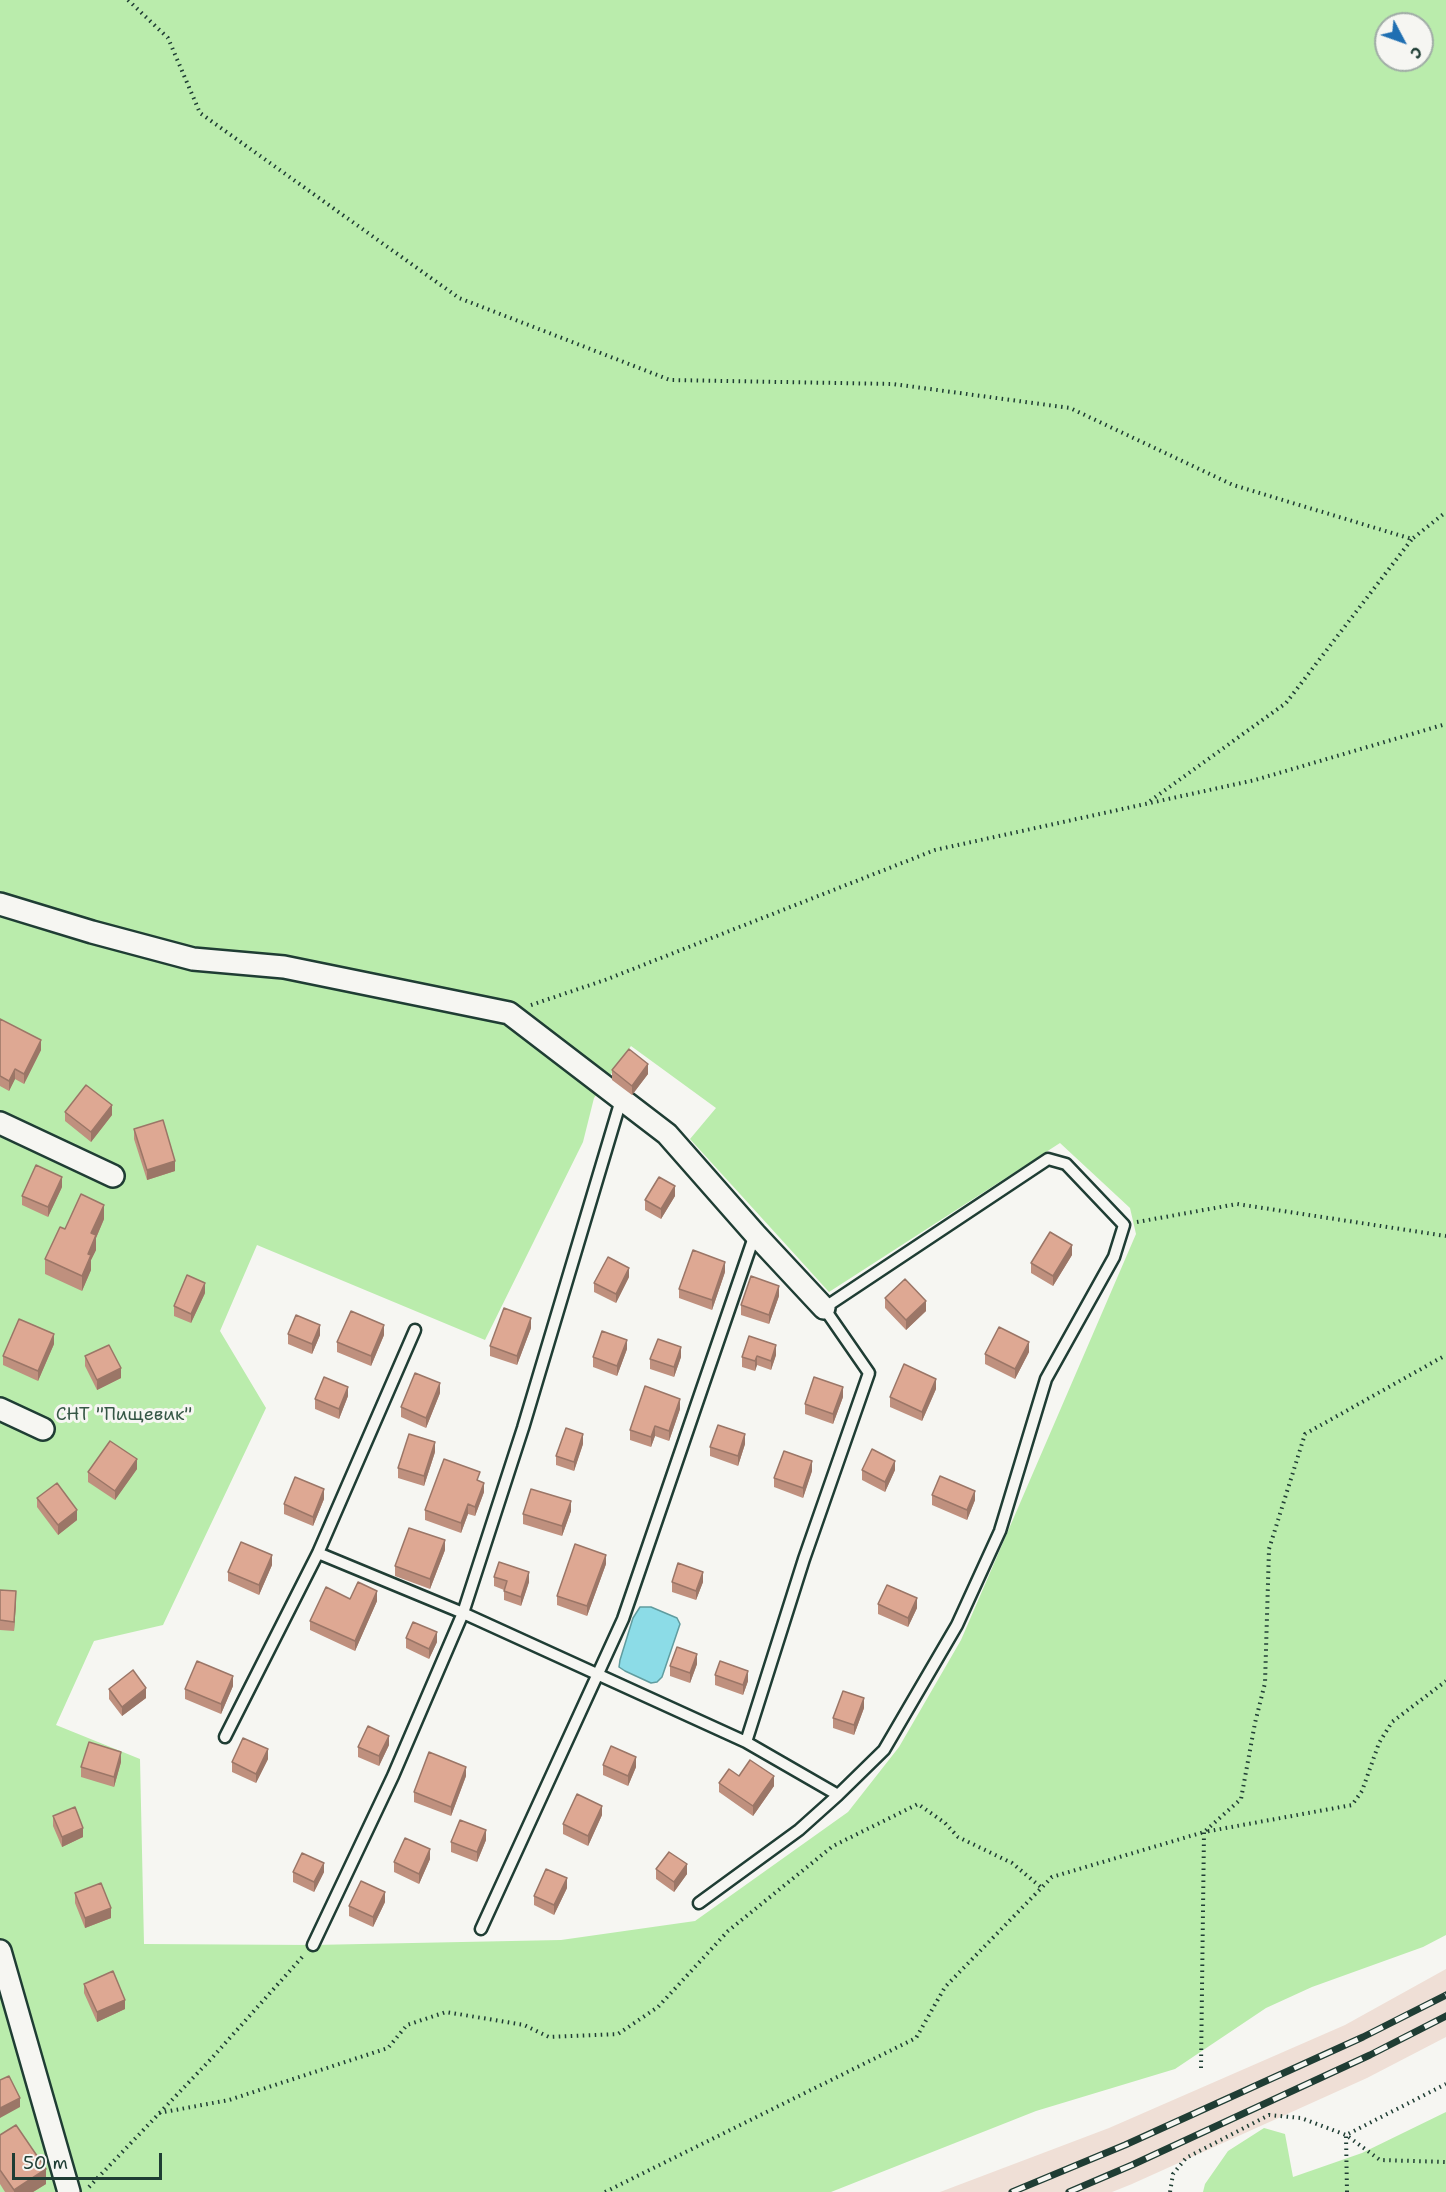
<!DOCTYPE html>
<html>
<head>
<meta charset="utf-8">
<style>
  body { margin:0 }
  #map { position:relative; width:1446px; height:2192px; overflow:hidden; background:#f6f6f2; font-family:"Shantell Sans",sans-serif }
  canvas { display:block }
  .north { position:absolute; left:1374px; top:12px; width:60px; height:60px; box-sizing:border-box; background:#f6f6f2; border:2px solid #a0aca6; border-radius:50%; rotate:131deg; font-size:16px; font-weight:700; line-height:24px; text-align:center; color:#1f3d34 }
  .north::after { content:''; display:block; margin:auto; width:21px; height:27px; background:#1f6fb2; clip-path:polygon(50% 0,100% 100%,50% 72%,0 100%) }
  .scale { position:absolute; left:12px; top:2153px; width:150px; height:27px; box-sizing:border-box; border:3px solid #1f3d34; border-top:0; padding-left:8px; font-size:18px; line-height:21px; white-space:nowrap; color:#1f3d34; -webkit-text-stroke:4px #f6f6f2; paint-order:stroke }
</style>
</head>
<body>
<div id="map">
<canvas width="1446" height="2192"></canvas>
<div class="north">С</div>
<div class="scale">50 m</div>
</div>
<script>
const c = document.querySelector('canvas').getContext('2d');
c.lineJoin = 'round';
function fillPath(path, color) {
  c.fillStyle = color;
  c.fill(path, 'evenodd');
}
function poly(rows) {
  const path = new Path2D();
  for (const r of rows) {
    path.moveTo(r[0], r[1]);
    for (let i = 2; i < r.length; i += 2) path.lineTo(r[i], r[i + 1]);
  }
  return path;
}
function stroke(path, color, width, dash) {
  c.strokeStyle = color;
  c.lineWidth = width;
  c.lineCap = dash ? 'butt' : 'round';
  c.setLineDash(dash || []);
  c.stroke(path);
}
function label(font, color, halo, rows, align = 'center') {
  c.font = font + ' "Shantell Sans",sans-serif';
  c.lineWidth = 6;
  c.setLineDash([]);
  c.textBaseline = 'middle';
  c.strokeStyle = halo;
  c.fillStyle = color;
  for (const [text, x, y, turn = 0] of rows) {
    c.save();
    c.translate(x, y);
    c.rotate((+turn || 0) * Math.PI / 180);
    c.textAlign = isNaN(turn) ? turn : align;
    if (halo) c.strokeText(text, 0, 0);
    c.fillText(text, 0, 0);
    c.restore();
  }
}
fillPath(poly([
  [1446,1969,1446,2037,1367,2078,1132,2184,1112,2192,940,2192,1109,2128,1345,2025]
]), '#efdfd6');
fillPath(poly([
  [0,0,1446,0,1446,1935,1423,1947,1312,1987,1266,2008,1175,2069,1036,2111,831,2192,0,2192],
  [1386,24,1422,24,1422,60,1386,60],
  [631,1046,716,1108,690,1139,829,1292,1060,1143,1130,1208,1136,1234,961,1640,899,1747,848,1812,695,1921,561,1940,313,1945,144,1944,140,1759,56,1725,94,1641,163,1625,266,1408,220,1331,257,1245,485,1340,583,1142,594,1098],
  [1446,2112,1446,2192,1203,2192,1205,2184,1228,2151,1264,2128,1285,2134,1293,2177,1362,2153]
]), '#baecac');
const water = poly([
  [640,1607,651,1607,677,1618,680,1624,662,1677,657,1682,651,1683,625,1671,619,1667,620,1660,633,1618,640,1607]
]);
fillPath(water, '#8cdce7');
stroke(water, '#609c9f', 1.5);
const lane = poly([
  [318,1553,463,1613,746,1742,838,1795,884,1750,957,1625,1000,1531,1046,1379,1114,1257,1124,1225,1066,1164,1048,1159,824,1308,869,1373,804,1559,746,1742],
  [225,1737,318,1553,415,1330],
  [699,1903,799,1830,838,1795],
  [481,1929,623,1619,755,1234],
  [313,1945,393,1776,463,1613,523,1428,621,1100]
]);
const street = poly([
  [0,904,92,932,193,959,284,967,509,1013,667,1134,755,1234,824,1308],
  [0,1123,113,1176],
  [0,1409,43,1429],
  [0,1951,69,2192]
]);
stroke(lane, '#1f3d34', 15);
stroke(street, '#1f3d34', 26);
stroke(poly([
  [128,0,168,38,200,113,459,298,670,380,893,384,1070,408,1233,485,1412,539,1446,512],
  [1150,801,1286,703,1412,539],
  [531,1005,605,980,935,850,1255,780,1446,724],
  [1137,1222,1237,1204,1446,1236],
  [1201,2068,1204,1832,1352,1805,1362,1791,1379,1743,1392,1722,1446,1681],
  [159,2113,229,2100,388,2048,407,2025,446,2012,524,2025,549,2037,618,2034,658,2007,728,1931,833,1846,918,1804,945,1823,958,1837,1012,1863,1042,1888],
  [89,2187,211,2059,304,1955],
  [605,2192,916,2038,945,1987,1052,1877,1204,1832,1241,1799,1255,1723,1265,1683,1269,1549,1305,1434,1446,1355],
  [1170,2192,1173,2174,1186,2158,1269,2115,1301,2118,1346,2135,1380,2160,1446,2162],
  [1347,2192,1346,2135,1446,2084]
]), '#1f3d34', 4, [1.5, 4.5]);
stroke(lane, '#f6f6f2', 10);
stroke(street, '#f6f6f2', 21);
const rail = poly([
  [1012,2192,1125,2145,1363,2037,1446,1995],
  [1069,2192,1132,2165,1370,2055,1446,2016]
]);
stroke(rail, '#1f3d34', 7);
stroke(rail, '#f6f6f2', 4.5, [14]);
fillPath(poly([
  [0,1019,41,1050,24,1084,15,1079,9,1091,0,1086],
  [612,1070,648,1074,632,1095,612,1080],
  [65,1112,112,1115,91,1142,65,1121],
  [134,1129,175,1171,147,1180,134,1139],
  [62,1187,48,1217,22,1205,22,1196],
  [675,1196,661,1219,645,1210,645,1200],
  [104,1219,96,1238,96,1250,91,1260,91,1270,82,1291,45,1274,45,1259,65,1229],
  [1072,1255,1053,1286,1031,1273,1031,1263],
  [725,1272,712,1310,679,1298,679,1289],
  [629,1277,616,1303,594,1292,594,1283],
  [205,1293,191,1323,174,1316,174,1306],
  [779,1296,769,1324,741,1315,741,1305],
  [885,1298,926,1311,906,1330,885,1308],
  [531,1328,517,1365,490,1356,490,1346],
  [288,1334,320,1335,312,1354,288,1344],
  [384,1335,371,1366,337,1352,337,1342],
  [749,1336,776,1355,771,1370,757,1365,755,1371,742,1367,742,1357],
  [54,1344,38,1381,3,1365,3,1356],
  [627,1349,617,1376,593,1367,593,1357],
  [1029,1352,1015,1379,985,1364,985,1354],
  [85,1356,121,1378,97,1390,85,1366],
  [681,1357,674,1377,650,1369,650,1359],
  [936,1389,922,1421,890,1407,890,1397],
  [440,1393,426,1428,401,1417,401,1407],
  [348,1396,339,1419,315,1409,315,1399],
  [843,1397,833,1424,805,1414,805,1404],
  [680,1409,669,1441,655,1436,651,1447,630,1440,630,1430],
  [583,1444,574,1471,556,1465,556,1456],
  [745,1444,738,1466,710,1456,710,1447],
  [435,1452,424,1486,398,1478,398,1468],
  [137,1469,115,1500,88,1482,88,1472],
  [862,1470,895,1470,885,1492,862,1480],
  [812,1471,803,1498,774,1487,774,1478],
  [480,1481,484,1492,475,1516,468,1514,461,1533,425,1520,425,1510],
  [932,1495,975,1500,967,1520,932,1505],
  [37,1498,77,1520,58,1535,37,1507],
  [324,1499,313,1526,284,1514,284,1504],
  [571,1511,562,1536,523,1524,523,1514],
  [445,1550,430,1589,395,1576,395,1566],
  [606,1564,587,1616,557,1605,557,1596],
  [272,1565,259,1595,228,1581,228,1572],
  [494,1577,529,1582,521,1606,504,1600,504,1590,494,1586],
  [672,1582,703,1582,696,1600,672,1592],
  [0,1590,16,1601,14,1631,0,1630],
  [350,1599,377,1601,355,1651,310,1630,310,1621],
  [878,1604,917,1608,908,1627,878,1614],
  [406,1638,437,1642,429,1659,406,1648],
  [697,1664,690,1683,670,1676,670,1666],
  [715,1675,748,1681,743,1695,715,1685],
  [233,1686,221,1714,185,1699,185,1689],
  [109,1689,146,1698,122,1716,109,1699],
  [864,1708,854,1735,833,1728,833,1718],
  [389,1745,379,1766,358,1757,358,1747],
  [268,1759,256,1783,232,1772,232,1762],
  [121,1762,114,1787,81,1777,81,1767],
  [603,1765,636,1767,628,1786,603,1775],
  [466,1776,451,1816,414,1802,414,1792],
  [739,1776,774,1786,753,1816,719,1792,719,1783],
  [602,1815,588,1846,563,1834,563,1824],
  [53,1816,83,1837,62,1847,53,1826],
  [486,1840,477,1862,451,1852,451,1842],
  [430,1859,419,1884,394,1872,394,1862],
  [656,1869,687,1874,674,1892,656,1879],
  [293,1872,324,1872,314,1892,293,1882],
  [567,1888,554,1915,534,1905,534,1896],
  [75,1893,111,1918,85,1928,75,1903],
  [385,1902,373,1927,349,1916,349,1906],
  [84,1984,125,2009,97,2022,84,1993],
  [0,2135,46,2184,33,2192,5,2192,0,2184]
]), '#bf907e');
fillPath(poly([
  [41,1040,41,1050,24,1084,24,1074],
  [648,1064,648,1074,632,1095,632,1086],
  [15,1069,15,1079,9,1091,9,1081],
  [112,1105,112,1115,91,1142,91,1132],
  [175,1161,175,1171,147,1180,147,1170],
  [62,1177,62,1187,48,1217,48,1207],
  [675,1186,675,1196,661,1219,661,1209],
  [104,1205,104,1219,96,1238,96,1250,91,1260,91,1270,82,1291,82,1276,88,1254,91,1233],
  [1072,1245,1072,1255,1053,1286,1053,1276],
  [725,1262,725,1272,712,1310,712,1300],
  [629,1268,629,1277,616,1303,616,1294],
  [205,1283,205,1293,191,1323,191,1314],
  [779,1286,779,1296,769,1324,769,1315],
  [926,1301,926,1311,906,1330,906,1320],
  [531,1318,531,1328,517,1365,517,1356],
  [320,1325,320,1335,312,1354,312,1344],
  [384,1325,384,1335,371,1366,371,1356],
  [54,1334,54,1344,38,1381,38,1371],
  [627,1340,627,1349,617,1376,617,1366],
  [1029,1342,1029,1352,1015,1379,1015,1369],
  [776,1345,776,1355,771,1370,771,1361],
  [681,1347,681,1357,674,1377,674,1367],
  [757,1356,757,1365,755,1371,755,1361],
  [121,1368,121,1378,97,1390,97,1380],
  [936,1379,936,1389,922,1421,922,1412],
  [440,1383,440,1393,426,1428,426,1418],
  [348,1387,348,1396,339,1419,339,1409],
  [843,1387,843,1397,833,1424,833,1414],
  [680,1399,680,1409,669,1441,669,1431],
  [655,1426,655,1436,651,1447,651,1437],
  [583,1434,583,1444,574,1471,574,1462],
  [745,1434,745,1444,738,1466,738,1456],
  [435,1442,435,1452,424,1486,424,1476],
  [137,1459,137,1469,115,1500,115,1491],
  [812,1461,812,1471,803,1498,803,1488],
  [895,1461,895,1470,885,1492,885,1482],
  [484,1483,484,1492,475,1516,475,1507],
  [324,1489,324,1499,313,1526,313,1517],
  [975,1491,975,1500,967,1520,967,1510],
  [571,1501,571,1511,562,1536,562,1526],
  [468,1504,468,1514,461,1533,461,1523],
  [77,1510,77,1520,58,1535,58,1525],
  [445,1540,445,1550,430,1589,430,1579],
  [272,1555,272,1565,259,1595,259,1585],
  [606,1555,606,1564,587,1616,587,1606],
  [529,1572,529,1582,521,1606,521,1597],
  [703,1572,703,1582,696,1600,696,1591],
  [16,1591,16,1601,14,1631,14,1622],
  [377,1591,377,1601,355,1651,355,1641],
  [917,1598,917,1608,908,1627,908,1618],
  [437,1632,437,1642,429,1659,429,1649],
  [697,1654,697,1664,690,1683,690,1673],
  [748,1671,748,1681,743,1695,743,1685],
  [233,1676,233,1686,221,1714,221,1704],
  [146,1688,146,1698,122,1716,122,1707],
  [864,1698,864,1708,854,1735,854,1725],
  [389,1736,389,1745,379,1766,379,1756],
  [268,1749,268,1759,256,1783,256,1774],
  [121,1752,121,1762,114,1787,114,1777],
  [636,1757,636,1767,628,1786,628,1776],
  [466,1767,466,1776,451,1816,451,1807],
  [774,1776,774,1786,753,1816,753,1806],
  [602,1806,602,1815,588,1846,588,1836],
  [83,1828,83,1837,62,1847,62,1837],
  [486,1830,486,1840,477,1862,477,1852],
  [430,1849,430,1859,419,1884,419,1874],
  [324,1863,324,1872,314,1892,314,1882],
  [687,1864,687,1874,674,1892,674,1882],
  [567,1878,567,1888,554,1915,554,1905],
  [385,1892,385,1902,373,1927,373,1917],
  [111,1908,111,1918,85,1928,85,1918],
  [125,2000,125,2009,97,2022,97,2012],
  [20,2098,20,2107,0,2118,0,2108],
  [46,2169,46,2184,33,2192,14,2192,14,2190]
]), '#9b7667');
const building = poly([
  [0,1019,41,1040,24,1074,15,1069,9,1081,0,1076,0,1019],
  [629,1049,648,1064,632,1086,612,1070,629,1049],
  [86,1085,112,1105,91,1132,65,1112,86,1085],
  [163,1120,175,1161,147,1170,134,1129,163,1120],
  [36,1165,62,1177,48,1207,22,1196,36,1165],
  [659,1177,675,1186,661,1209,645,1200,659,1177],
  [81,1194,104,1205,91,1233,96,1235,88,1254,91,1255,82,1276,45,1259,60,1227,65,1229,81,1194],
  [1050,1232,1072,1245,1053,1276,1031,1263,1050,1232],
  [693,1250,725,1262,712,1300,679,1289,693,1250],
  [608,1257,629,1268,616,1294,594,1283,608,1257],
  [187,1275,205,1283,191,1314,174,1306,187,1275],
  [751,1276,779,1286,769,1315,741,1305,751,1276],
  [905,1279,926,1301,906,1320,885,1298,905,1279],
  [504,1308,531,1318,517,1356,490,1346,504,1308],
  [351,1311,384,1325,371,1356,337,1342,351,1311],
  [296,1315,320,1325,312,1344,288,1334,296,1315],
  [19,1319,54,1334,38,1371,3,1356,19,1319],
  [999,1327,1029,1342,1015,1369,985,1354,999,1327],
  [602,1331,627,1340,617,1366,593,1357,602,1331],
  [749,1336,776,1345,771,1361,757,1356,755,1361,742,1357,749,1336],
  [658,1339,681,1347,674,1367,650,1359,658,1339],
  [109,1345,121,1368,97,1380,85,1356,109,1345],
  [904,1364,936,1379,922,1412,890,1397,904,1364],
  [415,1373,440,1383,426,1418,401,1407,415,1373],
  [324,1377,348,1387,339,1409,315,1399,324,1377],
  [814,1377,843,1387,833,1414,805,1404,814,1377],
  [645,1386,680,1399,669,1431,655,1426,651,1437,630,1430,645,1386],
  [718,1425,745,1434,738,1456,710,1447,718,1425],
  [566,1428,583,1434,574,1462,556,1456,566,1428],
  [409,1434,435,1442,424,1476,398,1468,409,1434],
  [110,1441,137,1459,115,1491,88,1472,110,1441],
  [872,1449,895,1461,885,1482,862,1470,872,1449],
  [784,1451,812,1461,803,1488,774,1478,784,1451],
  [444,1459,480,1472,477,1480,484,1483,475,1507,468,1504,461,1523,425,1510,444,1459],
  [940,1476,975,1491,967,1510,932,1495,940,1476],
  [295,1477,324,1489,313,1517,284,1504,295,1477],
  [57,1483,77,1510,58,1525,37,1498,57,1483],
  [531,1489,571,1501,562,1526,523,1514,531,1489],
  [409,1528,445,1540,430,1579,395,1566,409,1528],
  [241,1542,272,1555,259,1585,228,1572,241,1542],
  [575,1544,606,1555,587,1606,557,1596,575,1544],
  [499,1562,529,1572,521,1597,504,1591,507,1581,494,1577,499,1562],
  [678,1563,703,1572,696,1591,672,1582,678,1563],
  [358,1582,377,1591,355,1641,310,1621,326,1587,350,1599,358,1582],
  [887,1585,917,1598,908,1618,878,1604,887,1585],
  [0,1590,16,1591,14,1622,0,1620,0,1590],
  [413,1622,437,1632,429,1649,406,1638,413,1622],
  [677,1647,697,1654,690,1673,670,1666,677,1647],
  [197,1661,233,1676,221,1704,185,1689,197,1661],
  [720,1661,748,1671,743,1685,715,1675,720,1661],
  [133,1670,146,1688,122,1707,109,1689,133,1670],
  [843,1691,864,1698,854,1725,833,1718,843,1691],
  [368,1726,389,1736,379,1756,358,1747,368,1726],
  [243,1738,268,1749,256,1774,232,1762,243,1738],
  [89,1742,121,1752,114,1777,81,1767,89,1742],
  [611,1746,636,1757,628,1776,603,1765,611,1746],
  [429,1752,466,1767,451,1807,414,1792,429,1752],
  [750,1760,774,1776,753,1806,719,1783,729,1769,739,1776,750,1760],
  [577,1794,602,1806,588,1836,563,1824,577,1794],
  [75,1807,83,1828,62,1837,53,1816,75,1807],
  [460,1820,486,1830,477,1852,451,1842,460,1820],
  [405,1838,430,1849,419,1874,394,1862,405,1838],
  [669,1852,687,1864,674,1882,656,1869,669,1852],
  [302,1853,324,1863,314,1882,293,1872,302,1853],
  [546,1869,567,1878,554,1905,534,1896,546,1869],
  [361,1881,385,1892,373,1917,349,1906,361,1881],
  [101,1883,111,1908,85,1918,75,1893,101,1883],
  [113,1971,125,2000,97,2012,84,1984,113,1971],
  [9,2076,20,2098,0,2108,0,2080,9,2076],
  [16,2125,46,2169,14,2190,0,2170,0,2135,16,2125]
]);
fillPath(building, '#dea893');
stroke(building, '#9b7667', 1.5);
label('18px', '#365746', '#f6f6f2', [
  ["СНТ \"Пищевик\"",124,1415]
]);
</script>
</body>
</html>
